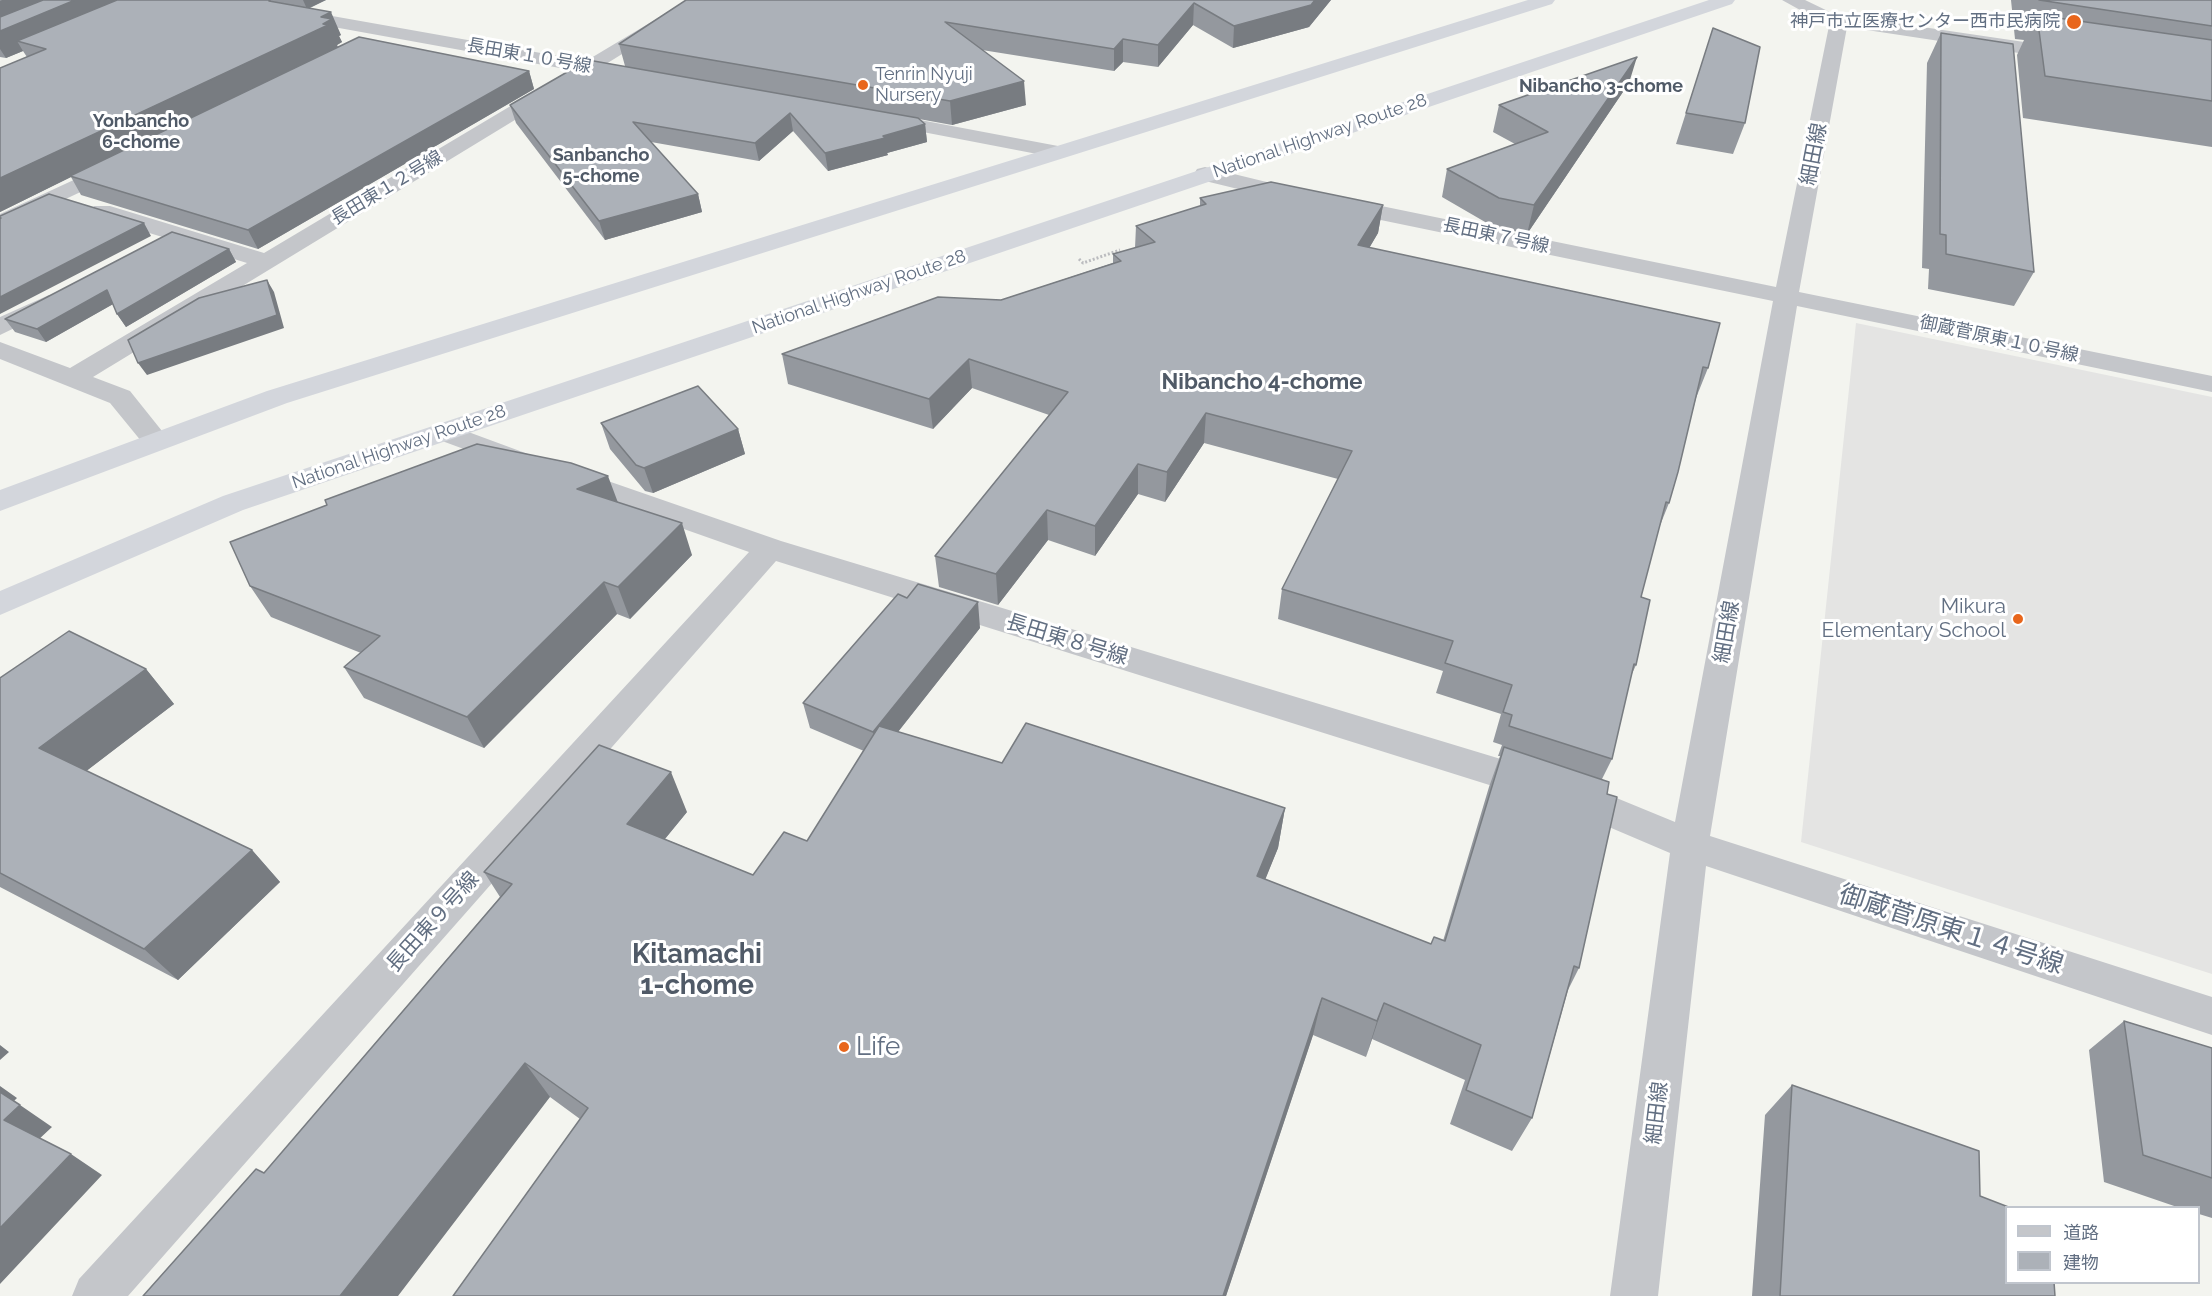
<!DOCTYPE html>
<html>
<head>
<meta charset="utf-8">
<style>
  body { margin:0 }
  #map { position:relative; width:2212px; height:1296px; overflow:hidden; background:#f3f4ef; font-family:Raleway,"Noto Sans JP",sans-serif }
  canvas { display:block }
  .legend { position:absolute; left:2005px; top:1206px; width:195px; height:78px; box-sizing:border-box; background:#fff; border:2px solid #c0c5cd; margin:0; padding:8px 10px; list-style:none; font-size:18px; color:#626f82 }
  .legend li { display:flex; align-items:center; gap:12px; height:30px }
  .legend b { width:30px; border:2px solid #c0c5cd }
</style>
</head>
<body>
<div id="map">
<canvas width="2212" height="1296"></canvas>
<ul class="legend">
<li><b style="height:8px;background:#c4c6ca"></b>道路</li>
<li><b style="height:16px;background:#acb1b8"></b>建物</li>
</ul>
</div>
<script>
const c = document.querySelector('canvas').getContext('2d');
c.lineJoin = 'round';
function fillPath(path, color) {
  c.fillStyle = color;
  c.fill(path, 'evenodd');
}
function poly(rows) {
  const path = new Path2D();
  for (const r of rows) {
    path.moveTo(r[0], r[1]);
    for (let i = 2; i < r.length; i += 2) path.lineTo(r[i], r[i + 1]);
  }
  return path;
}
function stroke(path, color, width, dash) {
  c.strokeStyle = color;
  c.lineWidth = width;
  c.lineCap = dash ? 'butt' : 'round';
  c.setLineDash(dash || []);
  c.stroke(path);
}
function label(font, color, halo, rows, align = 'center') {
  c.font = font + ' Raleway,"Noto Sans JP",sans-serif';
  c.lineWidth = 6;
  c.setLineDash([]);
  c.textBaseline = 'middle';
  c.strokeStyle = halo;
  c.fillStyle = color;
  for (const [text, x, y, turn = 0] of rows) {
    c.save();
    c.translate(x, y);
    c.rotate((+turn || 0) * Math.PI / 180);
    c.textAlign = isNaN(turn) ? turn : align;
    if (halo) c.strokeText(text, 0, 0);
    c.fillText(text, 0, 0);
    c.restore();
  }
}
fillPath(poly([
  [1856,323,2212,397,2212,974,1801,842]
]), '#e4e4e3');
stroke(poly([
  [1079,259,1083,263,1120,250]
]), '#bbbcbf', 3, [2, 2]);
fillPath(poly([
  [203,0,242,0,586,61,688,0,709,0,606,64,629,69,632,73,629,77,622,79,592,73,93,377,130,391,170,441,166,447,156,450,146,447,110,403,0,359,0,342,70,368,247,263,94,216,91,211,94,206,110,206,264,253,571,70,212,5,203,0],
  [1782,0,1805,0,1834,14,2065,48,2074,54,2065,60,1847,27,1799,292,2212,376,2212,392,1797,306,1710,836,2212,997,2212,1035,1706,866,1658,1296,1610,1296,1670,853,1569,810,776,561,128,1296,72,1296,79,1279,749,552,562,486,558,479,562,472,572,470,582,472,781,541,1580,783,1675,822,1773,301,1279,199,1197,179,1194,174,1197,169,1205,167,1279,185,1776,287,1829,26,1782,0],
  [883,113,1058,146,1065,148,1069,152,1065,156,1058,158,876,123,873,119,876,115,883,113],
  [117,160,125,161,128,166,125,171,0,230,0,214,117,160],
  [49,295,58,297,61,302,58,307,0,335,0,317,49,295],
  [444,423,528,454,532,460,528,466,518,469,434,438,430,432,434,426,444,423]
]), '#c4c6ca');
fillPath(poly([
  [1528,0,1555,0,1552,4,287,403,0,511,0,490,267,391,1528,0],
  [1709,0,1735,0,1732,4,243,510,0,615,0,591,223,496,1709,0]
]), '#d3d6dc');
fillPath(poly([
  [0,0,326,0,310,8,341,35,339,36,342,42,337,45,338,47,529,71,534,89,258,249,81,195,71,177,0,212,0,68,27,57,23,51,6,58,0,57],
  [686,0,1331,0,1309,27,1233,48,1193,25,1158,67,1123,62,1114,71,982,50,1026,105,952,125,919,119,925,124,927,142,887,153,888,155,828,171,793,131,759,161,651,142,698,194,702,212,605,240,516,123,510,105,625,66,619,44],
  [2011,0,2212,0,2212,147,2023,118,2017,55,2024,40,2015,39],
  [1713,28,1745,123,1733,154,1676,144],
  [1941,33,2034,272,2014,306,1928,289,1929,269,1922,268,1927,63],
  [1629,83,1527,234,1492,226,1442,197,1447,169,1515,144,1493,132,1499,105],
  [1200,198,1383,205,1378,233,1369,248,1708,368,1696,398,1669,503,1659,528,1641,597,1636,665,1631,676,1612,759,1602,779,1607,794,1579,968,1568,990,1532,1118,1512,1151,1450,1124,1465,1080,1372,1039,1366,1057,1313,1035,1226,1296,453,1296,580,1119,550,1097,264,1173,500,897,484,872,687,812,665,839,753,875,807,841,864,751,810,728,803,703,980,628,898,732,1002,763,1285,808,1278,848,1265,879,1431,944,1443,941,1489,787,1500,756,1498,756,1502,745,1493,742,1501,714,1436,693,1443,671,1278,619,1282,589,1338,479,1204,443,1165,502,1138,494,1095,556,1048,540,998,605,939,587,935,556,1049,415,972,388,933,429,788,384,782,354,1001,300,1113,263,1113,254,1135,248,1136,226,1200,206],
  [229,249,236,262,126,327,117,314,113,304,46,342,15,332,5,319],
  [601,423,738,429,745,454,653,493,645,491,610,449],
  [618,502,692,555,630,619,617,614,484,748,364,698,344,667,361,653,271,617,250,586],
  [146,669,174,704,86,771,252,850,280,882,178,980,0,887,0,678],
  [2124,1021,2212,1048,2212,1218,2199,1214,2199,1208,2180,1208,2104,1182,2089,1050],
  [1792,1085,2055,1296,1752,1296,1765,1115]
]), '#94989e');
fillPath(poly([
  [2,0,72,0,0,30,0,1],
  [75,0,141,0,17,41,23,51,6,58,0,49,0,31],
  [303,0,326,0,307,9],
  [1315,0,1331,0,1309,27,1233,48,1234,26],
  [1194,3,1193,25,1158,67,1158,45],
  [331,12,341,35,339,36,342,42,337,45,338,48,70,176,71,177,0,212,0,178],
  [1123,39,1123,62,1114,71,1114,49],
  [1637,57,1629,83,1527,234,1534,205],
  [529,71,534,89,258,249,248,230],
  [1024,81,1026,105,952,125,950,101],
  [790,113,793,131,759,161,755,143],
  [925,124,927,142,887,153,888,155,828,171,825,153],
  [698,194,702,212,605,240,599,221],
  [1383,205,1378,233,1354,274,1358,245],
  [144,223,151,236,0,314,0,297],
  [229,249,236,262,126,327,117,314],
  [267,280,274,292,284,328,147,375,138,363],
  [107,290,115,303,46,342,37,329],
  [969,359,972,388,933,429,929,399],
  [1206,413,1204,443,1165,502,1167,472],
  [738,429,745,454,653,493,644,468],
  [1138,464,1138,494,1095,556,1095,526],
  [608,476,620,508,577,489],
  [1047,510,1048,540,998,605,996,574],
  [682,523,692,555,630,619,618,587],
  [604,582,617,614,484,748,467,717],
  [978,602,980,628,878,757,873,732],
  [146,669,174,704,72,782,39,748],
  [671,772,687,812,645,863,627,824],
  [1285,808,1278,848,1251,915,1257,876],
  [252,850,280,882,178,980,144,949],
  [1322,998,1313,1035,1226,1296,1223,1296],
  [1384,1003,1366,1057,1377,1021],
  [0,1045,9,1052,0,1060],
  [525,1063,550,1097,398,1296,340,1296],
  [0,1086,17,1098,13,1102,0,1093],
  [20,1105,52,1127,37,1141,4,1120],
  [71,1154,102,1175,0,1284,0,1228]
]), '#787c81');
const building = poly([
  [43,0,75,0,0,31,0,17,43,0],
  [117,0,270,0,269,1,331,12,321,17,332,19,323,24,328,25,0,178,0,68,46,49,17,41,117,0],
  [686,0,1315,0,1311,5,1234,26,1194,3,1158,45,1123,39,1114,49,945,22,1024,81,950,101,619,44,686,0],
  [2039,0,2212,0,2212,26,2039,0],
  [2037,15,2212,40,2212,101,2045,76,2037,15],
  [1713,28,1760,47,1745,123,1686,113,1713,28],
  [1941,33,2013,44,2034,272,1946,254,1946,235,1940,234,1941,33],
  [359,37,529,71,248,230,70,176,359,37],
  [1637,57,1534,205,1499,198,1447,169,1548,132,1499,105,1637,57],
  [588,60,918,118,925,124,883,136,885,138,825,153,790,113,755,143,633,122,698,194,599,221,510,105,588,60],
  [1271,182,1383,205,1358,245,1720,323,1708,368,1703,367,1678,472,1669,503,1666,502,1641,597,1650,600,1636,665,1634,664,1612,759,1509,726,1512,715,1503,712,1512,685,1445,663,1453,641,1282,589,1352,451,1206,413,1167,472,1138,464,1095,526,1047,510,996,574,935,556,1068,392,969,359,929,399,782,354,938,297,1001,300,1121,261,1113,254,1155,242,1136,226,1206,204,1200,198,1271,182],
  [49,194,144,223,0,297,0,219,1,218,0,218,0,216,49,194],
  [172,232,229,249,117,314,107,290,37,329,5,319,172,232],
  [267,280,277,315,138,363,128,340,199,298,267,280],
  [698,386,738,429,644,468,636,465,601,423,698,386],
  [477,444,571,463,608,476,577,489,682,523,618,587,604,582,467,717,344,667,380,636,250,586,230,542,327,505,325,500,477,444],
  [918,584,978,602,873,732,803,703,898,594,907,598,918,584],
  [69,631,146,669,39,748,252,850,144,949,0,873,0,678,69,631],
  [1026,723,1285,808,1257,876,1431,944,1434,937,1445,941,1504,747,1609,782,1607,794,1617,797,1579,968,1574,966,1532,1118,1466,1090,1481,1045,1384,1003,1377,1021,1322,998,1223,1296,453,1296,588,1108,525,1063,340,1296,143,1296,256,1169,264,1173,512,884,484,872,599,745,671,772,627,824,753,875,784,832,807,841,879,726,1002,763,1026,723],
  [2124,1021,2212,1048,2212,1178,2143,1155,2124,1021],
  [1792,1085,1979,1151,1980,1196,2011,1208,2007,1208,2007,1282,2054,1282,2055,1296,1780,1296,1792,1085],
  [0,1092,20,1105,4,1120,71,1154,0,1228,0,1092]
]);
fillPath(building, '#acb1b8');
stroke(building, '#787c81', 1.5);
for (const [x, y, r, color] of [
  [2074,22,8,"#e8661c"],
  [863,85,6,"#e8661c"],
  [2018,619,6,"#e8661c"],
  [844,1047,6,"#e8661c"]
]) {
  const dot = new Path2D();
  dot.arc(x, y, r, 0, 2 * Math.PI);
  c.fillStyle = color;
  c.fill(dot);
  stroke(dot, '#fff', 2);
}
label('18px', '#626f82', '#fff', [
  ["神戸市立医療センター西市民病院",2060,22],
  ["Tenrin Nyuji",875,75,"left"],
  ["Nursery",875,96,"left"]
], 'right');
label('18px', '#626f82', '#fff', [
  ["長田東１０号線",529,56,10],
  ["National Highway Route 28",1320,136,-19],
  ["長田東１２号線",387,188,-31],
  ["長田東７号線",1496,236,12],
  ["National Highway Route 28",859,292,-19],
  ["御蔵菅原東１０号線",1999,339,12],
  ["National Highway Route 28",399,447,-19]
]);
label('bold 18px', '#505a67', '#fff', [
  ["Nibancho 3-chome",1601,87],
  ["Yonbancho",141,122],
  ["6-chome",141,143],
  ["Sanbancho",601,156],
  ["5-chome",601,177]
]);
label('21px', '#626f82', '#fff', [
  ["細田線",1814,154,-79],
  ["細田線",1727,632,-80],
  ["長田東８号線",1067,640,17],
  ["長田東９号線",433,922,-48],
  ["細田線",1657,1113,-83]
]);
label('21px', '#626f82', '#fff', [
  ["Mikura",2006,607],
  ["Elementary School",2006,631]
], 'right');
label('bold 22px', '#505a67', '#fff', [
  ["Nibancho 4-chome",1262,382]
]);
label('26px', '#626f82', '#fff', [
  ["御蔵菅原東１４号線",1951,930,18]
]);
label('26px', '#626f82', '#fff', [
  ["Life",856,1047]
], 'left');
label('bold 27px', '#505a67', '#fff', [
  ["Kitamachi",697,955],
  ["1-chome",697,986]
]);
</script>
</body>
</html>
